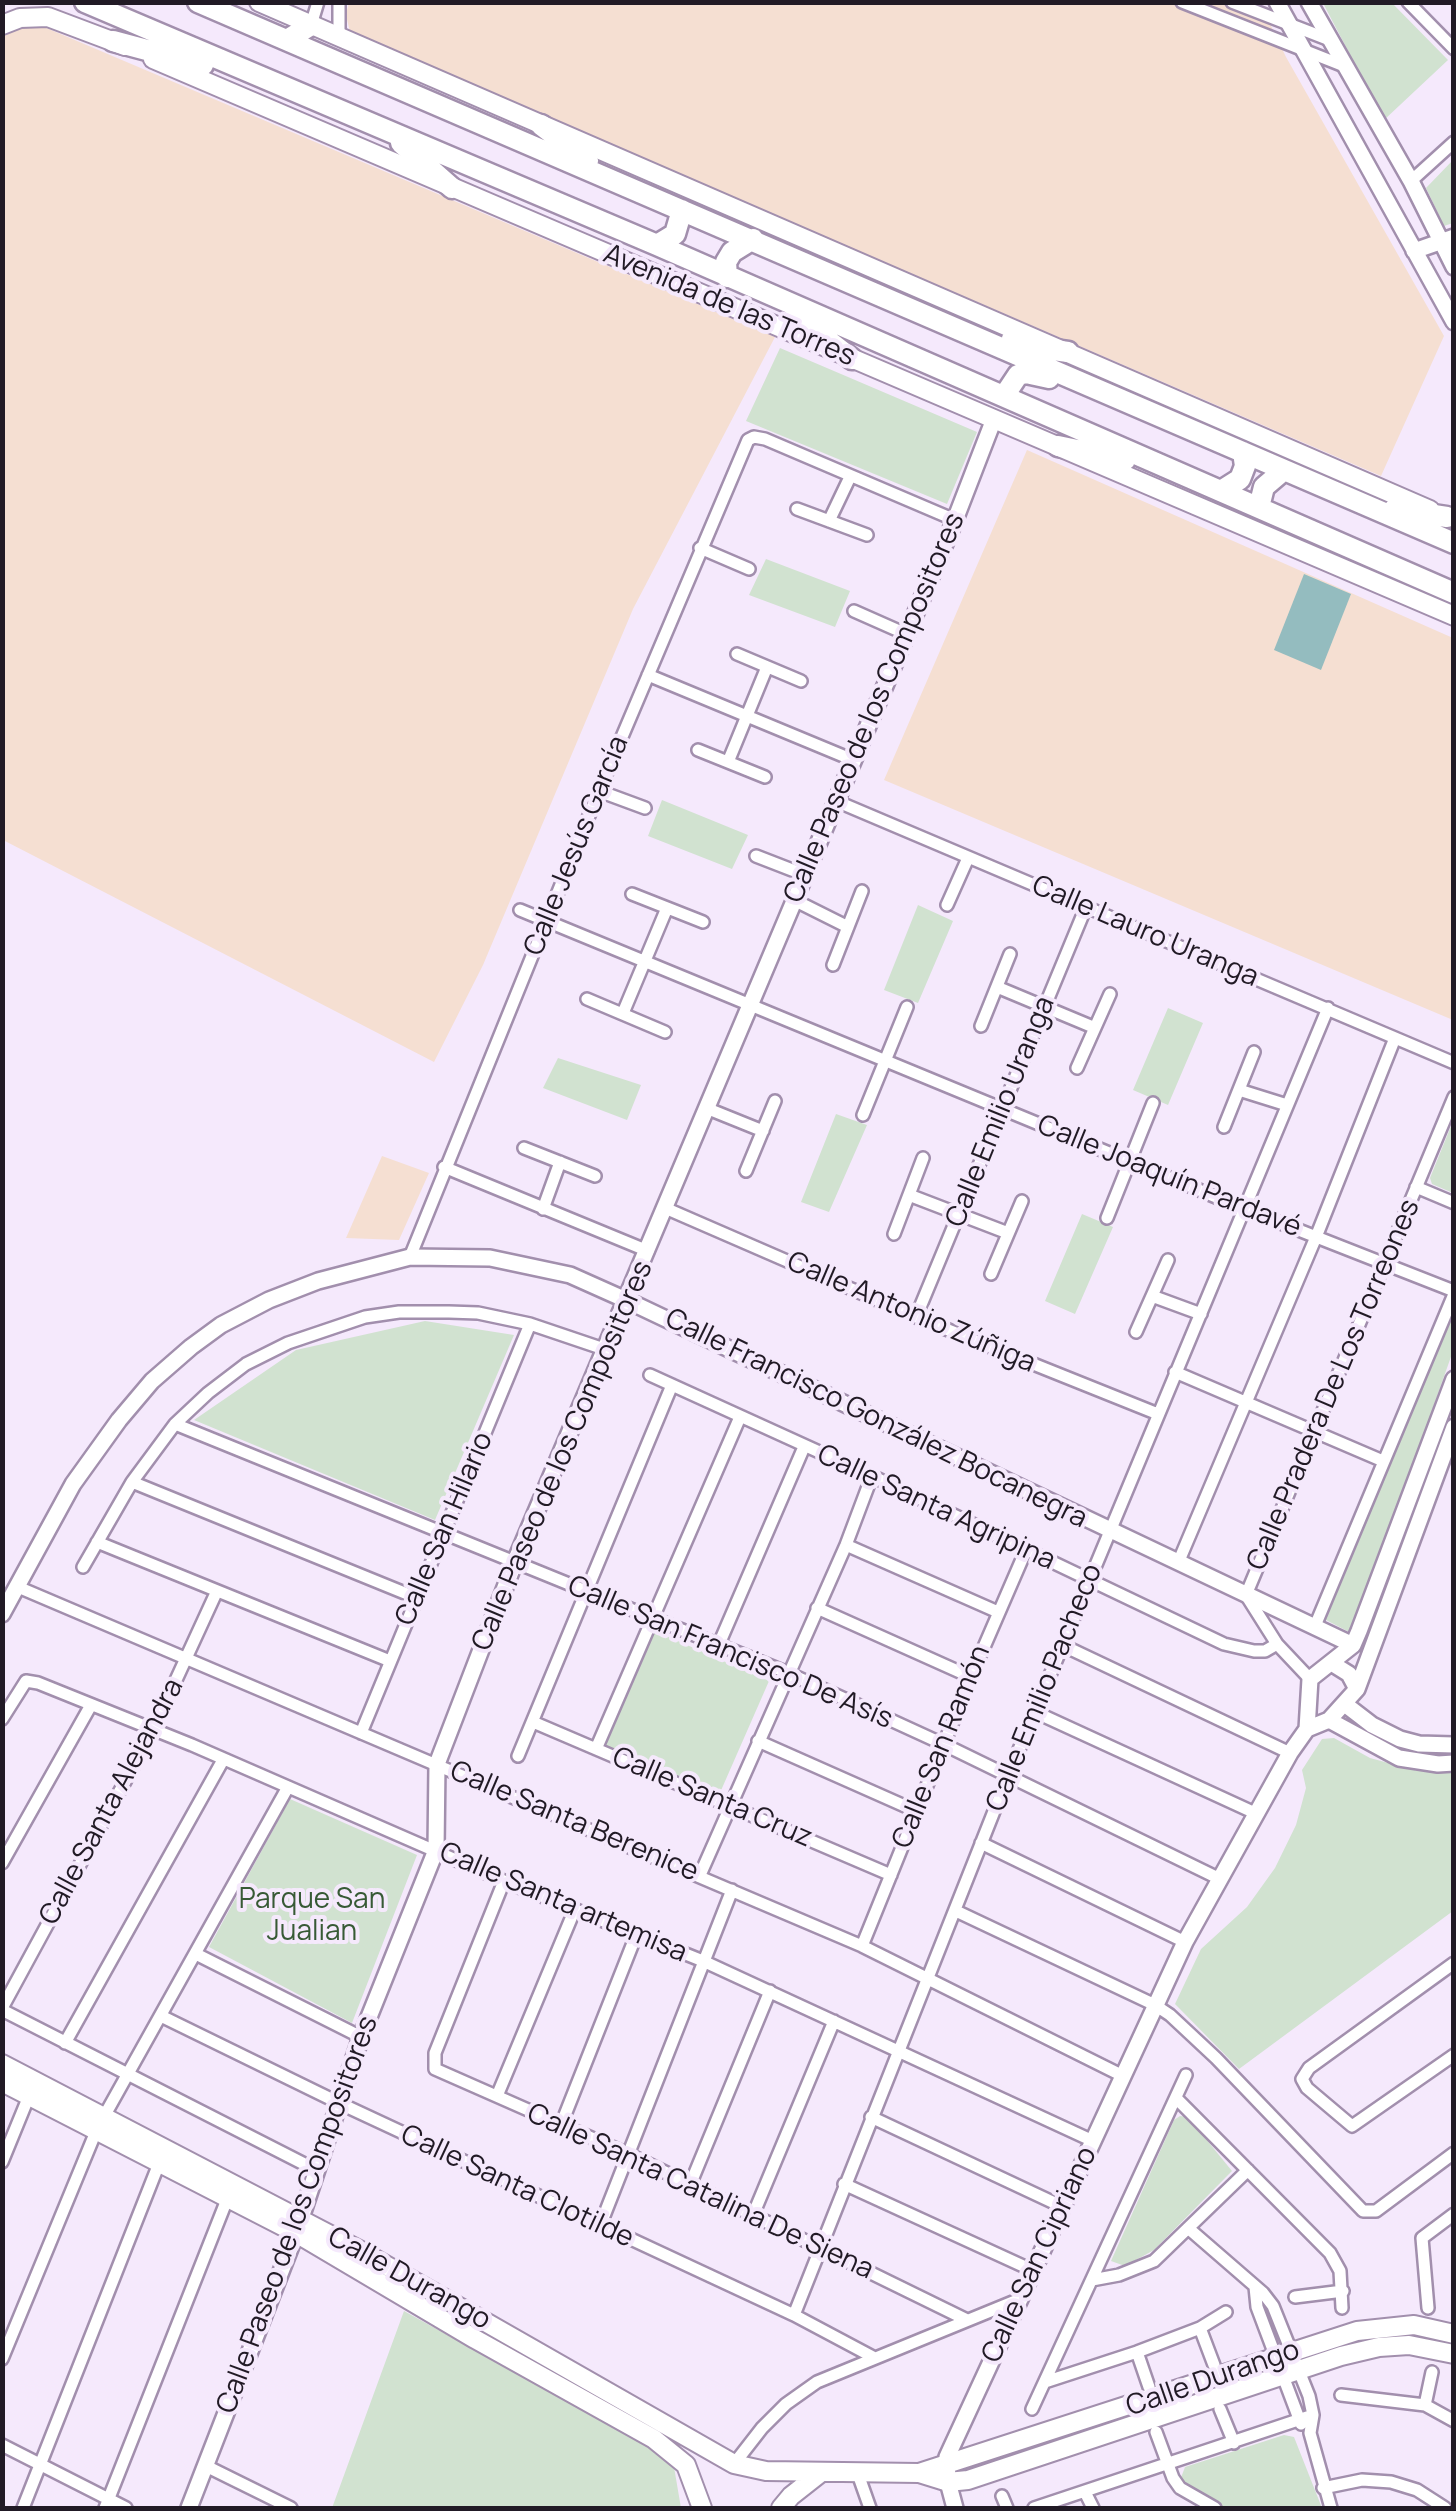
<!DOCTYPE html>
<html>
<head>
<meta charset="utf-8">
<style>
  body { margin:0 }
  #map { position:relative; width:1456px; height:2511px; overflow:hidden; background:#f5e9fc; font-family:Manrope,sans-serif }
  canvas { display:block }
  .frame { position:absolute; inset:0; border:5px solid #211a25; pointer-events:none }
</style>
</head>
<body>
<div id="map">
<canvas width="1456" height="2511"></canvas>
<div class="frame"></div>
</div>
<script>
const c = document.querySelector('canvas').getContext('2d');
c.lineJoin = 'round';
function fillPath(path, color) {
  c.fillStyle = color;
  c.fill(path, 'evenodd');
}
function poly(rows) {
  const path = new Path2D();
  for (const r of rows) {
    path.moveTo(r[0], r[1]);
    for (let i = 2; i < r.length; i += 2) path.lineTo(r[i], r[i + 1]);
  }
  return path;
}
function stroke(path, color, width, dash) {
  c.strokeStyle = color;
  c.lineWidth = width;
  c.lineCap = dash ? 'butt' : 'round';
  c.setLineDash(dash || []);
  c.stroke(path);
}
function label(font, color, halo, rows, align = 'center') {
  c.font = font + ' Manrope,sans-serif';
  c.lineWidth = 8;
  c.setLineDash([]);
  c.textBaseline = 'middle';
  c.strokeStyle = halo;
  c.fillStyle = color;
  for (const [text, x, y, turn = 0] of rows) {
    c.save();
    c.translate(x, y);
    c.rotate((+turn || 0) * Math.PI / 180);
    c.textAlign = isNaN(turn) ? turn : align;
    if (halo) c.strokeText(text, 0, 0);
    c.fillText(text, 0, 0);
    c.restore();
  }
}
fillPath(poly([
  [349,2,1260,3,1286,57,1444,336,1381,476,350,32,346,15],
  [37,24,775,337,633,609,483,965,434,1062,3,840,2,35],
  [1027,450,1453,638,1453,1020,884,780],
  [382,1156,429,1173,399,1240,346,1238]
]), '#f5dfd2');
fillPath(poly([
  [1323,3,1392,3,1448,60,1384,120],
  [1453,160,1453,223,1444,226,1426,188],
  [780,348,977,432,947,504,746,421],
  [766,559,850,591,835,627,749,595],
  [662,800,748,835,732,869,648,836],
  [918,905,953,921,918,1003,884,990],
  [1168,1008,1203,1023,1168,1105,1133,1090],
  [558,1058,641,1085,627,1120,543,1088],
  [836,1114,867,1125,829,1212,801,1202],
  [1453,1121,1454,1193,1453,1193,1432,1184,1430,1178],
  [1082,1214,1113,1227,1075,1314,1045,1301],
  [1453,1310,1453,1351,1353,1634,1324,1619],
  [425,1321,514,1335,435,1520,194,1420,296,1350],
  [655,1631,769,1681,719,1795,605,1745],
  [1334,1738,1370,1758,1418,1771,1453,1772,1453,1911,1239,2069,1175,2004,1201,1949,1247,1907,1275,1868,1296,1825,1306,1788,1302,1770,1322,1739],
  [290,1799,417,1855,352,2023,209,1947],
  [1180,2116,1188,2117,1232,2171,1154,2250,1125,2266,1111,2261,1174,2120],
  [404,2311,663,2454,674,2467,681,2508,332,2508],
  [1284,2435,1294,2437,1322,2508,1223,2508,1179,2483,1185,2467]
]), '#d1e2d0');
fillPath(poly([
  [1304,574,1351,594,1321,670,1274,650]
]), '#94bcbf');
const minor = poly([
  [339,2,339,36],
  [1182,2,1344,66],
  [1232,2,1330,40],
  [1408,2,1454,49],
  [311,25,318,2],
  [1411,181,1454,142],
  [797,509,867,535],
  [829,521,850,477],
  [700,548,749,569],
  [854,611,906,634],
  [737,654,801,681],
  [648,675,853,760],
  [698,750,765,777],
  [728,762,767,667],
  [599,791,645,808],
  [836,801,1454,1063],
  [756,856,805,875],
  [632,894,703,922],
  [794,900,848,927],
  [947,905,968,858],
  [520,910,1245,1209,1454,1291],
  [833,965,862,891],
  [997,987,1093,1027],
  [587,999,665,1032],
  [623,1013,667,908],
  [981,1026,1010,954],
  [1077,1068,1110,994],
  [1239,1090,1287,1105],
  [706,1108,763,1131],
  [863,1115,907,1007],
  [1224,1127,1254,1052],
  [524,1148,595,1176],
  [444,1167,648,1251],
  [746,1171,775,1101],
  [1416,1187,1454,1203],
  [909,1195,1008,1233],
  [665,1208,916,1317,1158,1414],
  [543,1209,560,1162],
  [1107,1218,1153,1103],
  [894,1234,923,1158],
  [410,1257,599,791,748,440,754,437,765,439,955,520],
  [991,1274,1022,1201],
  [1152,1296,1201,1314],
  [916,1317,1086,907],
  [1136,1332,1168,1260],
  [1175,1372,1383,1461],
  [650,1375,872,1476,1224,1644,1254,1651,1265,1651,1277,1644],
  [175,1424,788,1673,943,1744,1220,1879],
  [132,1482,417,1598],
  [97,1542,390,1661],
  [846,1545,998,1612],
  [1178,1563,1316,1237,1395,1038],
  [83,1567,132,1482,175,1424,208,1393,246,1364,288,1343,365,1317,399,1312,449,1312,478,1313,530,1324,604,1349],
  [18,1587,862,1946,1123,2076],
  [817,1608,971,1677],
  [1315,1626,1454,1294],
  [719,1644,804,1447],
  [1062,1645,1290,1753],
  [1310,1679,1277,1644,1246,1595,1454,1097],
  [1035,1712,1255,1813],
  [2,1719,26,1681,38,1683,192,1745,504,1881,703,1961,1093,2141],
  [533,1722,891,1875],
  [361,1733,530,1324],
  [758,1741,916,1811],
  [596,1749,740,1417],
  [518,1756,672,1385],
  [981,1843,1185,1942],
  [2,1863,91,1705],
  [700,1875,846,1545,872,1476],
  [504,1881,435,2053,435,2069,628,2154,967,2320],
  [956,1911,1155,2005,1170,2015,1216,2058,1363,2211,1376,2211,1454,2153],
  [862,1946,971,1677,1026,1550],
  [196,1954,361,2037],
  [1454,1963,1309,2068,1302,2079,1307,2088,1352,2126,1454,2055],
  [2,2008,153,1730,216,1593],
  [2,2010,316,2170],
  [161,2016,339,2103,794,2315,873,2357],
  [65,2043,223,1760],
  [497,2096,575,1909],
  [1176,2098,1330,2253,1340,2271,1342,2308],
  [871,2117,1063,2207],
  [561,2125,637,1933],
  [2,2162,29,2096],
  [844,2184,1034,2271],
  [690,2185,770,1991],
  [753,2215,834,2021],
  [600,2226,732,1890],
  [1188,2228,1263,2293,1273,2306,1309,2396,1313,2415,1310,2433,1331,2508],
  [1092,2280,1119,2275,1154,2261,1248,2170],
  [1255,2287,1257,2307,1301,2424],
  [1295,2297,1343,2291],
  [1428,2308,1422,2238,1454,2214],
  [794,2315,1008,1776,1328,1008],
  [1200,2328,1214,2365],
  [1137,2352,1149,2387],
  [2,2359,97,2129,288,1787],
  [1045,2382,1137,2352,1200,2328,1226,2312],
  [1341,2395,1425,2405,1454,2421],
  [1425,2405,1432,2372],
  [1032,2409,1186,2075],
  [1220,2409,1234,2443],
  [1156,2432,1173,2478,1180,2488,1215,2508],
  [2,2445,126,2508],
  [734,2464,762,2428,786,2404,817,2382,1020,2299],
  [206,2466,291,2508],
  [858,2474,870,2508],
  [1323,2488,1362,2480,1391,2482,1417,2490,1445,2508],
  [1085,2492,1093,2508],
  [1002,2496,1007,2508],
  [23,2508,160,2161],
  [105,2508,228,2197],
  [1034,2508,1313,2415]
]);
const tertiary = poly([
  [1277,2,1454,322],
  [1309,2,1411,181,1454,267],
  [1414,251,1454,237],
  [2,1614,73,1484,119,1420,152,1381,191,1347,221,1325,269,1300,318,1281,410,1257,490,1258,570,1275,626,1300,1353,1645],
  [1333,1664,1349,1674,1357,1689],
  [1346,1705,1372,1725,1400,1739,1419,1744,1454,1745],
  [1329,1720,1399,1758,1438,1764,1454,1763],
  [1307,1729,1329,1720,1357,1689,1454,1427],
  [189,2508,296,2233,361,2037,436,1850,437,1764,514,1564,955,520,994,419],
  [955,2508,948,2482,947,2457,1185,1942,1290,1753,1307,1729,1310,1679,1353,1645,1359,1631,1454,1379]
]);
const secondary = poly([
  [2,2064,361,2251,734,2464,766,2471,919,2473,1357,2331,1414,2325,1454,2334],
  [2,2082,296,2233,475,2339,654,2439,686,2465,702,2508],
  [919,2473,948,2482,968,2480,1341,2356,1379,2347,1409,2345,1454,2354],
  [781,2508,791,2496,819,2474]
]);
const primary = poly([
  [259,2,1430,510],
  [2,25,20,18,48,17,125,46],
  [153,59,1454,616]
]);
const trunk = poly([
  [85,2,657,245,1454,593],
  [198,2,1454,543],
  [287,40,311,25],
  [113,41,203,65],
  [541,125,588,161],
  [401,143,452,188],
  [657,245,675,234,682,210],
  [727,277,726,262,732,252,753,239],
  [795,315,852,359],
  [1012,339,1039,348,1068,352],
  [1004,396,1018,375,1026,373,1049,378],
  [1058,446,1125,460],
  [1221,491,1240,479,1245,466,1243,452],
  [1259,507,1264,487,1284,470],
  [1394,509,1447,517]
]);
stroke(minor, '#a28fad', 16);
stroke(tertiary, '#a28fad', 20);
stroke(secondary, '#a28fad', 22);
stroke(primary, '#a28fad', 22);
stroke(trunk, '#a28fad', 25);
stroke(minor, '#fff', 11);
stroke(tertiary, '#fff', 15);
stroke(secondary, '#fff', 18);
stroke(primary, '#fff', 18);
stroke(trunk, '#fff', 20);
label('28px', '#211a25', '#f5e9fc', [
  ["Avenida de las Torres",729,306,23],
  ["Calle Paseo de los Compositores",875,708,-67],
  ["Calle Jesús García",577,846,-68],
  ["Calle Lauro Uranga",1145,932,23],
  ["Calle Emilio Uranga",1001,1112,-68],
  ["Calle Joaquín Pardavé",1169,1177,22],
  ["Calle Antonio Zúñiga",911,1313,23],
  ["Calle Pradera De Los Torreones",1334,1385,-67],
  ["Calle Francisco González Bocanegra",876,1419,26],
  ["Calle Paseo de los Compositores",563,1456,-67],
  ["Calle Santa Agripina",936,1508,25],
  ["Calle San Hilario",445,1529,-67],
  ["Calle San Francisco De Asís",730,1653,23],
  ["Calle Emilio Pacheco",1045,1688,-68],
  ["Calle San Ramón",942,1747,-68],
  ["Calle Santa Cruz",712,1798,23],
  ["Calle Santa Alejandra",112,1802,-62],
  ["Calle Santa Berenice",574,1822,23],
  ["Calle Santa artemisa",563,1903,23],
  ["Calle Santa Clotilde",517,2187,25],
  ["Calle Santa Catalina De Siena",700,2192,25],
  ["Calle Paseo de los Compositores",298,2215,-70],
  ["Calle San Cipriano",1040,2255,-65],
  ["Calle Durango",409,2279,29],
  ["Calle Durango",1213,2379,-19]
]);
label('28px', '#375a35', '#f5e9fc', [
  ["Parque San",312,1900],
  ["Jualian",312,1932]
]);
</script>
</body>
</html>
